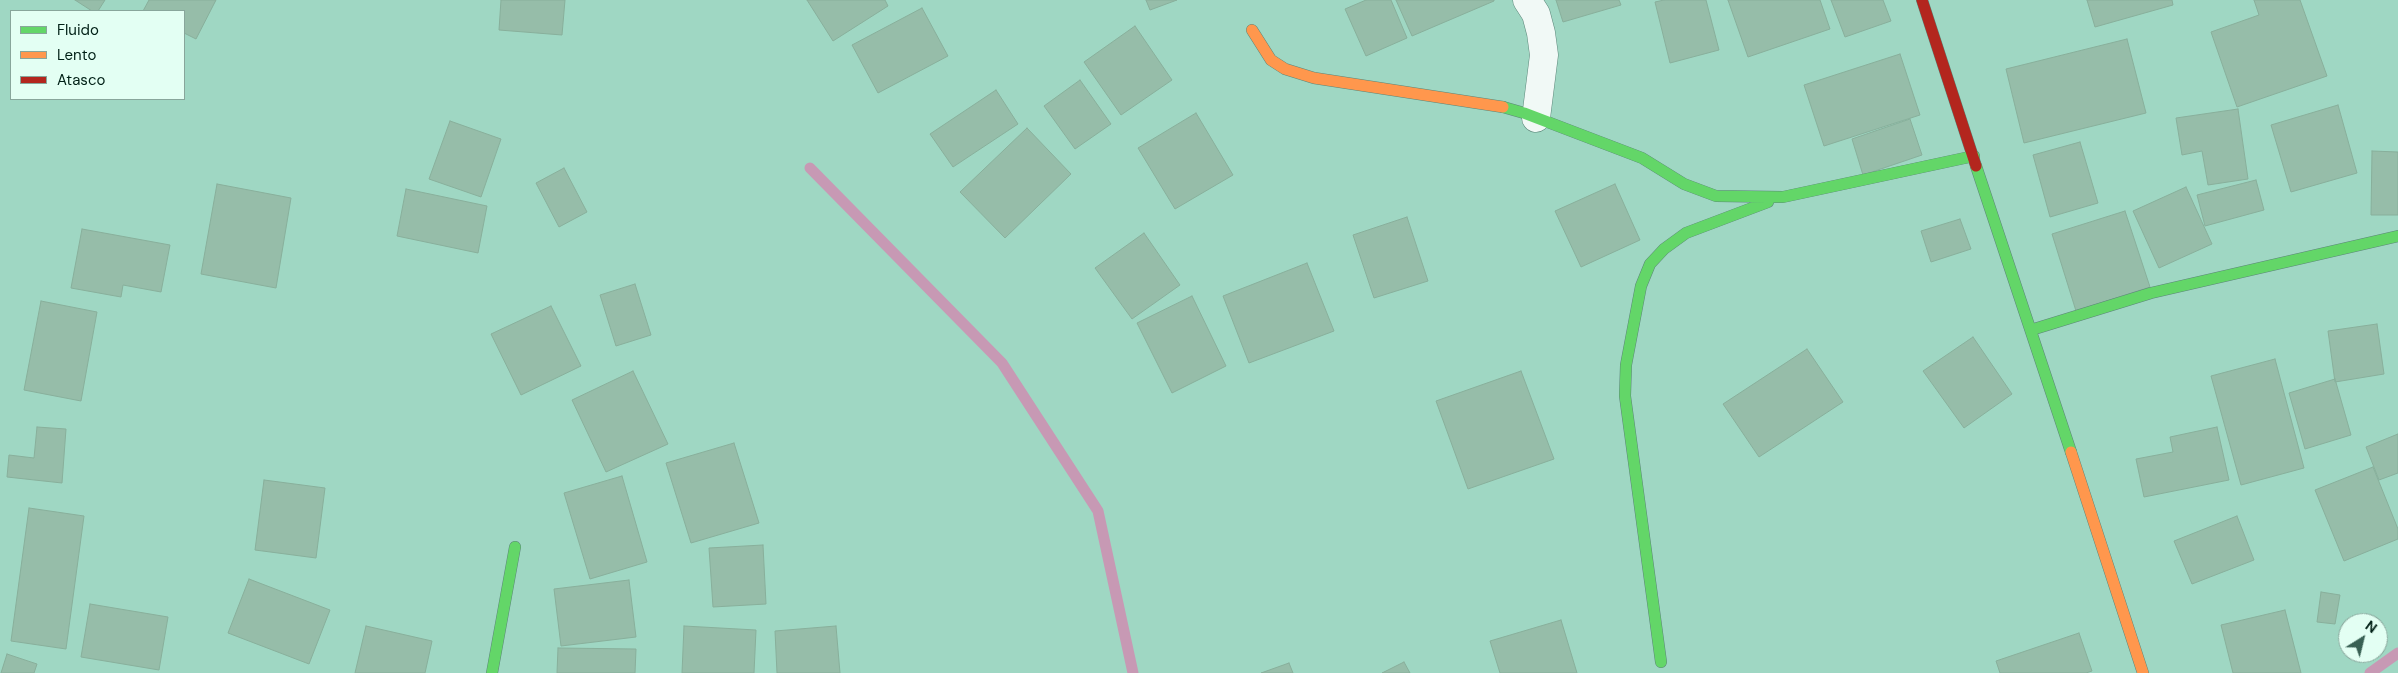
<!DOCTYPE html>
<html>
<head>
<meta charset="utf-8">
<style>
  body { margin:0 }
  #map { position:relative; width:2398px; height:673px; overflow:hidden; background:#9fd7c3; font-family:"DM Sans",sans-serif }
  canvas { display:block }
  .legend { position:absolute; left:10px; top:10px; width:175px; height:90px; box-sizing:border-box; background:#e3fff3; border:1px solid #88a69b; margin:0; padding:6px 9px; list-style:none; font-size:15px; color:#002016 }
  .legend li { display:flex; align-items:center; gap:10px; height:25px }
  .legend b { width:25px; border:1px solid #88a69b }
  .north { position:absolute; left:2338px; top:613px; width:50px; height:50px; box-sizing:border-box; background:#e3fff3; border:1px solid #88a69b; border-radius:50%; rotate:36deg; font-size:14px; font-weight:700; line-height:20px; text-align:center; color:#002016 }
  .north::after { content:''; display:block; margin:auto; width:18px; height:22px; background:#386053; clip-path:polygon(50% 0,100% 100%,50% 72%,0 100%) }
</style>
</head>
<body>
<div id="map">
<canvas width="2398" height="673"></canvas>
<ul class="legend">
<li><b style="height:6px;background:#63d668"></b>Fluido</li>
<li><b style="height:6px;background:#ff974d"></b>Lento</li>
<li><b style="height:6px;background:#b3261e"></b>Atasco</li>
</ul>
<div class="north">N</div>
</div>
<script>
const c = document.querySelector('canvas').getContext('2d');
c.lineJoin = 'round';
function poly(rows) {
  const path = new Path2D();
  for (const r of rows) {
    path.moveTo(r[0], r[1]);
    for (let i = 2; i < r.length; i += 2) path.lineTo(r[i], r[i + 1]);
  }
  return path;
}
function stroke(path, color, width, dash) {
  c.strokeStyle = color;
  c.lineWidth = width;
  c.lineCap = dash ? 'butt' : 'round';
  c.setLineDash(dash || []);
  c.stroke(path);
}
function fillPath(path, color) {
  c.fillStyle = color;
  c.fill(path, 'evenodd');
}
stroke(poly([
  [810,168,1002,363,1098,511,1133,673],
  [2370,673,2398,653]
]), '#c799b4', 11);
const building = poly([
  [75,0,105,0,98,11,92,11,75,0],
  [149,0,216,0,196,39,184,33,184,11,143,11,149,0],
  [501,0,565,0,562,35,499,30,501,0],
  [807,0,885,0,888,6,833,41,807,0],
  [1146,0,1177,0,1150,10,1146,0],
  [1366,0,1391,0,1407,38,1366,56,1345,9,1366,0],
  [1396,0,1494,0,1494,1,1412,36,1396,0],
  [1556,0,1619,0,1621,5,1563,22,1556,0],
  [1664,0,1706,0,1719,50,1670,63,1655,2,1664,0],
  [1728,0,1820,0,1830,29,1748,57,1728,0],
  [1831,0,1883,0,1891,21,1845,37,1831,0],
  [2087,0,2172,0,2173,5,2095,27,2087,0],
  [2254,0,2300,0,2327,76,2237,107,2211,32,2259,15,2254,0],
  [922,8,948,56,878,93,852,45,922,8],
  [1135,26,1172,80,1121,115,1084,62,1135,26],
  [2127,39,2146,113,2024,143,2006,69,2127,39],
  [1900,54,1920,115,1824,146,1804,85,1900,54],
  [1080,80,1111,124,1075,149,1044,106,1080,80],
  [996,90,1018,124,953,167,930,134,996,90],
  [2338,105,2357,173,2291,192,2271,125,2338,105],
  [2238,109,2248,179,2208,185,2202,151,2182,155,2176,118,2238,109],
  [1196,113,1233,175,1175,209,1138,148,1196,113],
  [1910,119,1922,155,1863,175,1852,139,1910,119],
  [450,121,501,139,481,197,429,179,450,121],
  [1027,128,1071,174,1005,238,960,192,1027,128],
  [2080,142,2098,203,2050,217,2033,155,2080,142],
  [2372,151,2398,152,2398,215,2371,215,2372,151],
  [564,168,587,212,559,227,536,183,564,168],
  [2256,180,2264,210,2205,226,2197,195,2256,180],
  [217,184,291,198,276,288,201,274,217,184],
  [1615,184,1640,240,1581,267,1555,211,1615,184],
  [2186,187,2212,244,2159,268,2133,211,2186,187],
  [406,189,487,206,478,253,397,236,406,189],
  [2125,211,2150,287,2076,311,2052,234,2125,211],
  [1407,217,1428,281,1374,298,1353,235,1407,217],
  [1960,219,1971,249,1931,262,1921,231,1960,219],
  [82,229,170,245,161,292,123,285,121,297,71,288,82,229],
  [1144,233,1180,285,1132,319,1095,268,1144,233],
  [1307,263,1334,331,1249,363,1223,296,1307,263],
  [635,284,651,335,616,346,600,295,635,284],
  [1192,296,1226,366,1172,393,1137,323,1192,296],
  [41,301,97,312,81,401,24,390,41,301],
  [551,306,581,366,521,395,491,334,551,306],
  [2377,324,2384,374,2335,382,2328,331,2377,324],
  [1973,337,2012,394,1964,428,1923,371,1973,337],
  [1807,349,1843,402,1759,457,1723,404,1807,349],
  [2275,359,2304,468,2241,485,2211,376,2275,359],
  [633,371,668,444,606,472,572,400,633,371],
  [1521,371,1554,459,1468,489,1436,401,1521,371],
  [2335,379,2351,435,2305,449,2289,393,2335,379],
  [37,427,66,429,62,483,7,477,9,455,34,458,37,427],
  [2217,427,2229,480,2144,497,2136,459,2173,452,2170,437,2217,427],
  [2398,434,2398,473,2379,480,2366,447,2398,434],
  [734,443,759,523,691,543,666,463,734,443],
  [2373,467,2398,529,2398,539,2344,561,2315,490,2373,467],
  [622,476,647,562,590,579,564,493,622,476],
  [264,480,325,488,316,558,255,550,264,480],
  [29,508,84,516,66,649,11,641,29,508],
  [2237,516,2254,560,2192,584,2174,541,2237,516],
  [763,545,766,604,713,607,709,548,763,545],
  [249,579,330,610,309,664,228,633,249,579],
  [629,580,636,637,561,646,554,589,629,580],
  [2321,592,2340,595,2335,624,2317,622,2321,592],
  [90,604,168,617,159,670,81,657,90,604],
  [2285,610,2301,673,2233,673,2221,625,2285,610],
  [1561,620,1577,673,1500,673,1490,641,1561,620],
  [366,626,432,641,425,673,355,673,366,626],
  [684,626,756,630,754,673,682,673,684,626],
  [836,626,840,673,777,673,775,631,836,626],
  [2079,633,2092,671,2086,673,2000,673,1996,661,2079,633],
  [558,648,636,649,635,673,557,673,558,648],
  [7,654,37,664,34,673,1,673,7,654],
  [1404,662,1410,673,1382,673,1404,662],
  [1289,663,1293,673,1261,673,1289,663]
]);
fillPath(building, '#96bda9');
stroke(building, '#88af9b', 1);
const street = poly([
  [1527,0,1536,14,1541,33,1544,55,1536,118]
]);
const fast = poly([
  [1503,107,1524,113,1642,158,1684,184,1716,196,1783,197,1974,156],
  [1976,166,2071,452],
  [2031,330,2151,293,2398,236],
  [1661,662,1625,396,1626,365,1641,286,1650,264,1664,249,1686,233,1768,202],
  [492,673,515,547]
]);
const slow = poly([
  [1252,30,1271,60,1285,69,1314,78,1503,107],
  [2071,452,2143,673]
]);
const jam = poly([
  [1922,0,1976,166]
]);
stroke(street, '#5b8679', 29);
stroke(fast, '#5b8679', 12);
stroke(slow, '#5b8679', 12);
stroke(jam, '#5b8679', 12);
stroke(street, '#f1f9f6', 28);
stroke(fast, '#63d668', 11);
stroke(slow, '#ff974d', 11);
stroke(jam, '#b3261e', 11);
</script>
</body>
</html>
